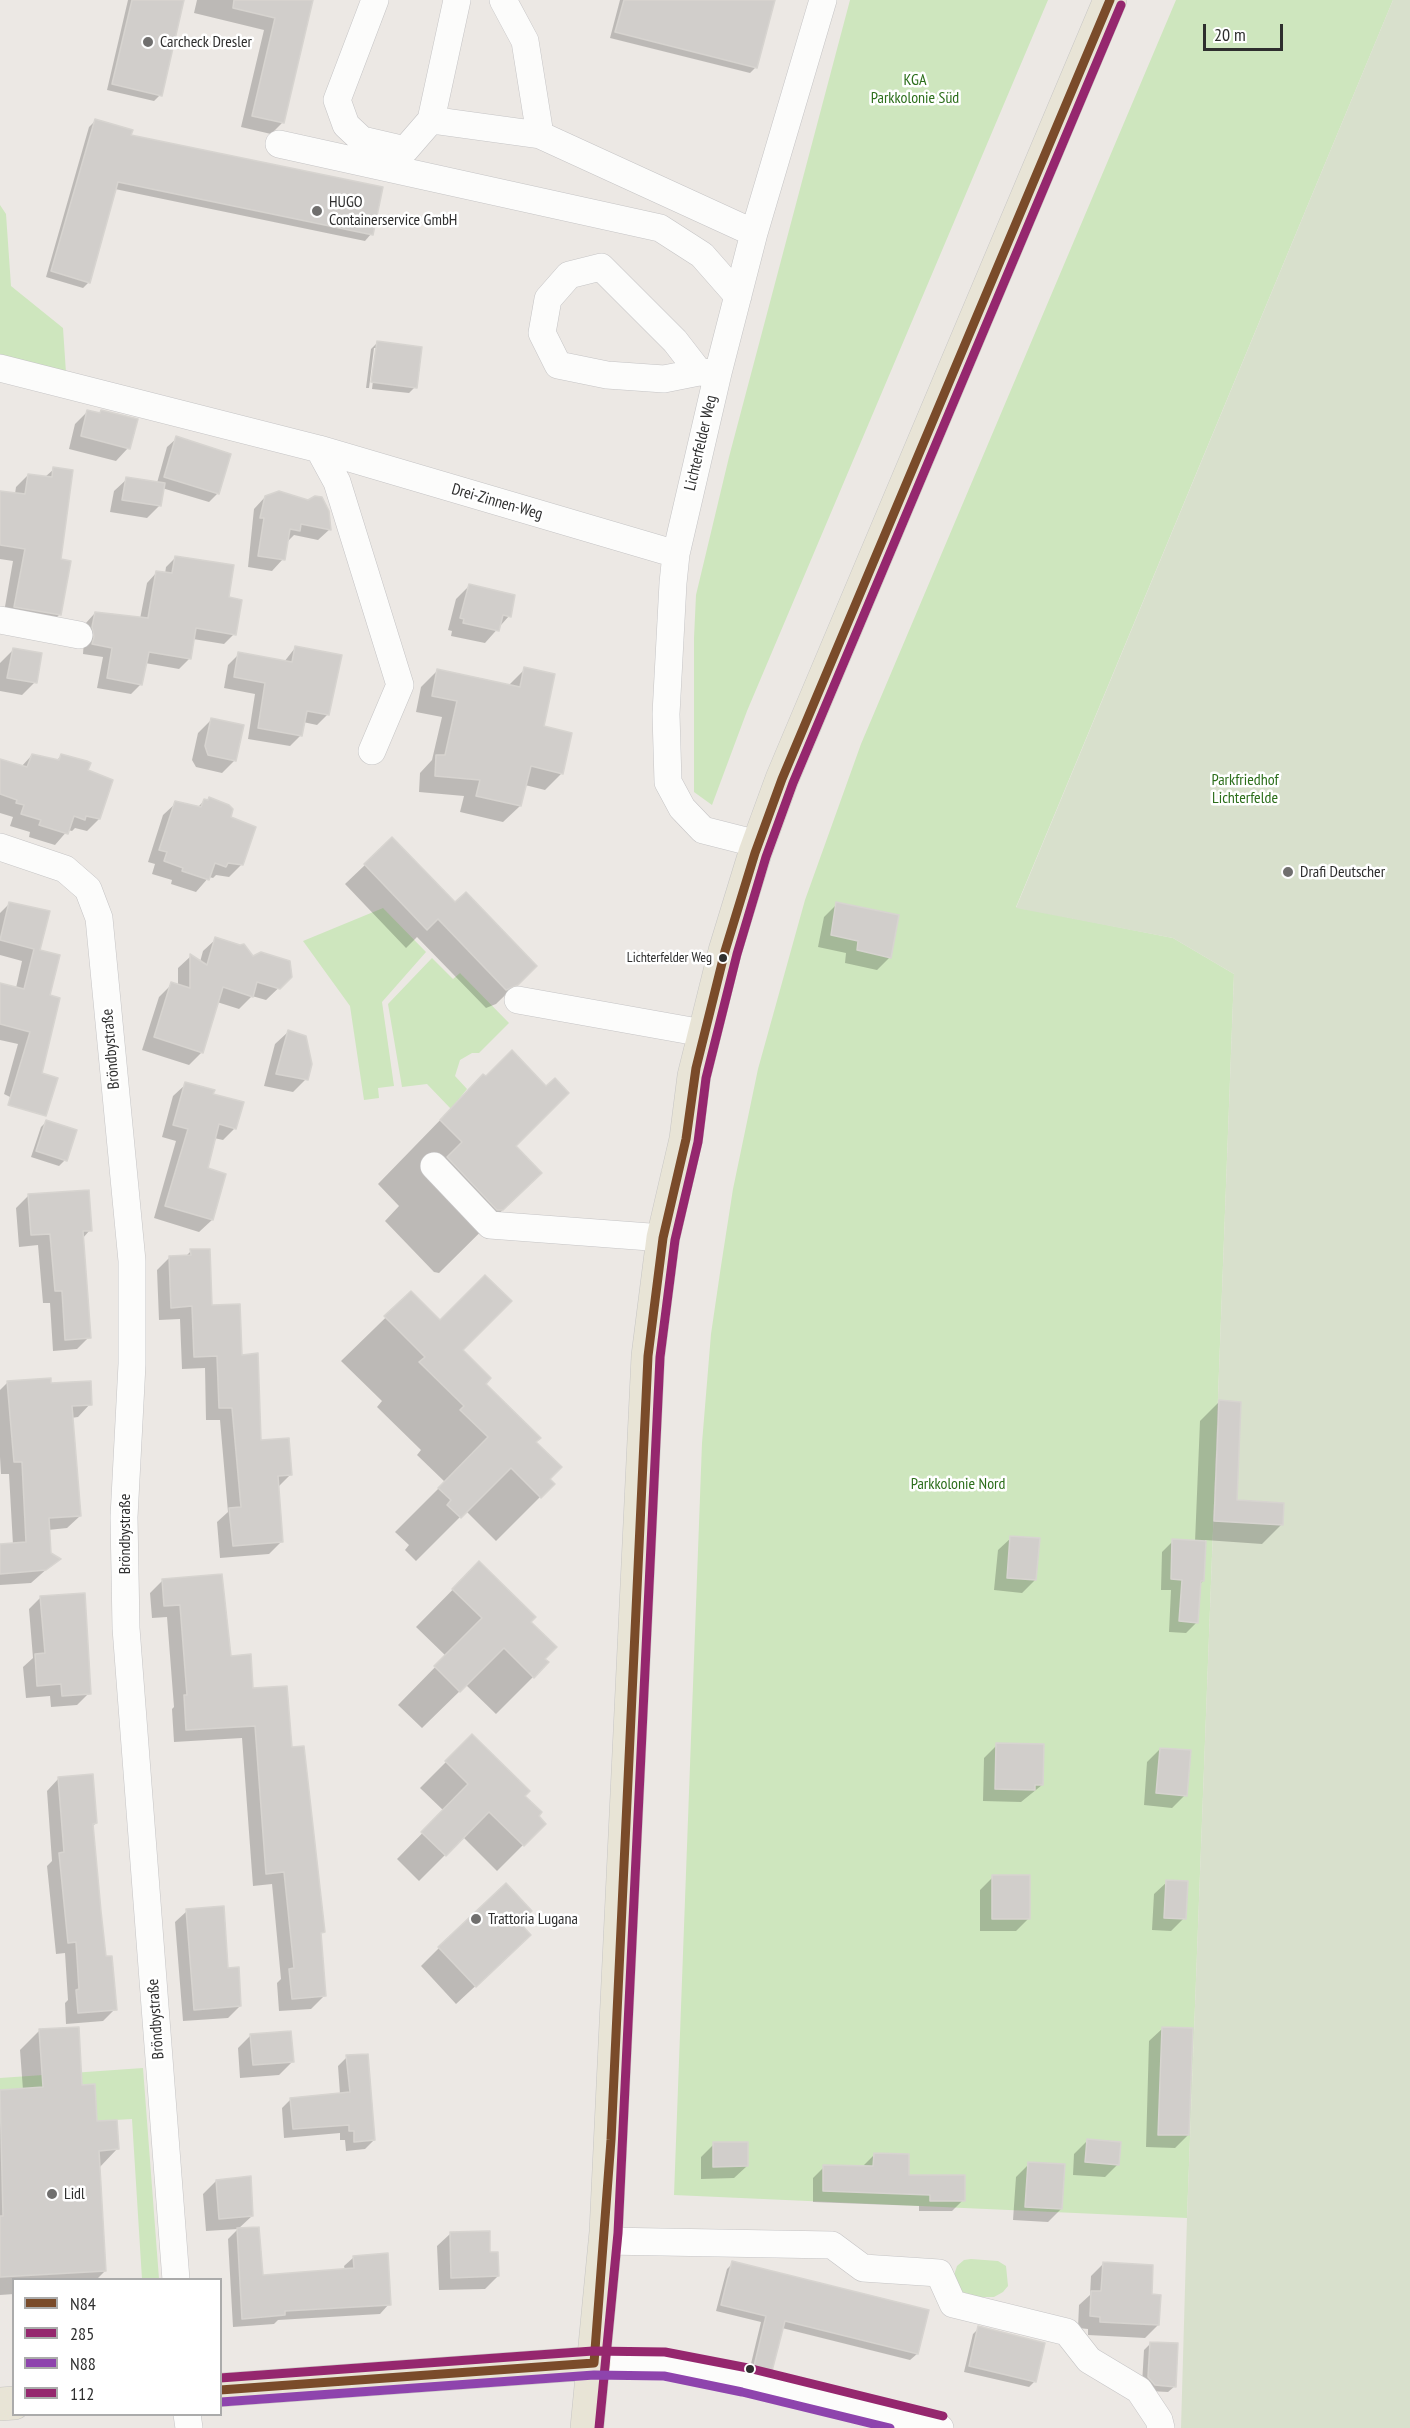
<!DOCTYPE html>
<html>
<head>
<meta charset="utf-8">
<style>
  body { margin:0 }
  #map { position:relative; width:1410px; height:2428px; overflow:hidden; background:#ece8e4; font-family:"PT Sans Narrow",sans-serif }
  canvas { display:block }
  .legend { position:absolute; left:12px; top:2278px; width:210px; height:138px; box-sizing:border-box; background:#fff; border:2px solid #ababab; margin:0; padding:8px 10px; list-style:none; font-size:18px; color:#2e2e2e }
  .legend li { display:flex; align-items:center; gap:12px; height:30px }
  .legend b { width:30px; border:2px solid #ababab }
  .scale { position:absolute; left:1203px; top:24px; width:80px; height:27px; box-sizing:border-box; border:3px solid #2e2e2e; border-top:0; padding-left:8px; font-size:18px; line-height:21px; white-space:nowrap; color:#2e2e2e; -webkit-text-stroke:4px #fff; paint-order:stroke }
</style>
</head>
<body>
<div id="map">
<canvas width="1410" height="2428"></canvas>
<ul class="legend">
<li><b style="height:8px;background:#7a4b2a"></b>N84</li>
<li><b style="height:8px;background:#95276e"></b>285</li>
<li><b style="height:8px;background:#8e44ad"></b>N88</li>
<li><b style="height:8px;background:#95276e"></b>112</li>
</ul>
<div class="scale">20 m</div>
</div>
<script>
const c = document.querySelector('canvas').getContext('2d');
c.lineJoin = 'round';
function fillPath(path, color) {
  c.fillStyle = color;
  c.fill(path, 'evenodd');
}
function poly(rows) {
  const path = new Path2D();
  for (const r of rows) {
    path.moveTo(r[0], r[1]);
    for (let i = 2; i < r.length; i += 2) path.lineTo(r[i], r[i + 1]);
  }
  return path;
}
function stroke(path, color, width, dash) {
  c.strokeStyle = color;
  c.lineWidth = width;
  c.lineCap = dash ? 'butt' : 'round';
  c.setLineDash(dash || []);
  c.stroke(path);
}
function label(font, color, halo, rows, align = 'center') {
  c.font = font + ' "PT Sans Narrow",sans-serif';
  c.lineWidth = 5;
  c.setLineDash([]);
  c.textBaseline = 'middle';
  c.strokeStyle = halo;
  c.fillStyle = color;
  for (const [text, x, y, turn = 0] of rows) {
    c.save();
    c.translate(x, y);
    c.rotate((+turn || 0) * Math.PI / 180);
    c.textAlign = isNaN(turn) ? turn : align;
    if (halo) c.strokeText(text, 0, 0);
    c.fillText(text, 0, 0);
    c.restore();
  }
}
fillPath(poly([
  [850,0,1048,0,747,711,712,805,694,792,694,638,696,595,729,457],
  [1176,0,1393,0,1016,907,1173,938,1234,974,1187,2218,674,2195,702,1443,711,1334,721,1266,733,1189,758,1069,805,900,861,744],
  [0,205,6,214,11,286,63,328,66,373,0,356],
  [383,908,426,952,382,1002,394,1086,378,1088,379,1098,364,1100,350,1006,303,941],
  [432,958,453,979,460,973,509,1023,479,1053,472,1053,460,1060,455,1076,467,1089,451,1109,427,1084,402,1087,388,1004],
  [143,2068,159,2279,142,2279,132,2119,97,2121,95,2084,0,2090,0,2078],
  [971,2259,998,2261,1006,2266,1008,2286,1003,2292,994,2297,978,2297,962,2292,954,2275,957,2266,964,2260]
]), '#cee6be');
fillPath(poly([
  [1393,0,1410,0,1410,2428,1181,2428,1187,2218,1234,974,1173,938,1016,908]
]), '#d8e0cc');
fillPath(poly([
  [128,0,183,0,160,95,154,101,107,90],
  [197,0,311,0,282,123,271,134,241,127,264,30,194,13],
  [620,0,773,0,756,67,750,73,610,38],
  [95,121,130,136,371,234,365,241,115,189,89,282,83,288,46,277,89,127],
  [377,343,415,387,409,393,372,389,377,348,374,348,369,388,366,388,371,349],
  [88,411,98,414,101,411,128,448,116,461,69,449,75,424],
  [177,438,218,493,209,502,162,488,160,505,147,518,110,512,114,491,127,479,157,483,167,447],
  [54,469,60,560,59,615,47,627,3,618,13,561,0,559,0,492,15,494,16,487,28,475,45,477],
  [265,497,330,529,318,540,294,535,287,542,283,559,272,571,248,567,254,509],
  [176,557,234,634,224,644,193,639,189,659,179,669,145,663,141,684,131,694,97,688,103,657,83,654,85,624,95,613,140,619,147,583,157,572,165,574,166,567],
  [469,586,509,616,485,643,451,636,452,631,448,630,456,599],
  [295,648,328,714,317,725,303,722,301,735,290,746,248,739,255,694,224,688,228,665,239,654,284,662],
  [13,650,35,682,22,695,0,691,0,663],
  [525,669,542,727,571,734,561,774,545,790,525,785,520,806,503,822,460,812,464,796,419,792,420,773,432,760,442,717,416,712,421,687,437,671,508,686],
  [211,720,235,760,222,773,196,767,192,760,198,733],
  [32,755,56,761,62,755,87,771,99,819,87,831,75,828,72,831,68,830,55,845,29,837,30,832,10,826,13,817,0,813,0,761,21,767],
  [205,800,229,818,241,865,229,877,216,875,213,878,209,877,196,892,171,884,172,880,152,874,155,864,148,862,163,815,176,803,197,808],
  [365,865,455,904,535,966,496,1004,486,1008,417,937,406,948,345,884],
  [10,903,38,951,58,956,10,1097,4,1094,18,1044,0,1040,0,986,16,988,22,961,0,955,0,913],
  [837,904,890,957,877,970,845,963,846,953,818,947,824,917],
  [216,939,290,977,266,1000,252,996,239,1009,217,1002,202,1052,189,1065,142,1050,159,997,172,984,178,986,178,968,191,956,200,962,203,951],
  [288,1032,306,1079,293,1092,264,1086,275,1044],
  [483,1076,514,1147,540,1173,439,1273,434,1272,385,1221,399,1206,378,1184],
  [186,1084,212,1095,235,1128,223,1140,214,1138,206,1169,212,1220,199,1232,154,1218,176,1141,162,1137,173,1096],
  [47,1121,65,1160,59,1166,31,1157,41,1127],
  [28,1196,90,1230,82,1239,89,1337,77,1349,53,1351,50,1303,43,1303,38,1245,19,1247,16,1208],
  [191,1251,211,1307,240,1356,259,1442,290,1475,277,1488,282,1541,269,1554,220,1558,217,1522,228,1512,220,1420,206,1420,205,1368,182,1369,180,1319,159,1320,157,1270,170,1257,185,1257],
  [411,1293,534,1442,548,1479,553,1484,496,1541,466,1511,416,1561,405,1550,409,1545,395,1532,445,1482,417,1455,421,1450,377,1407,382,1401,341,1361],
  [8,1382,50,1384,90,1404,78,1417,71,1418,80,1516,67,1528,48,1530,49,1553,58,1559,31,1583,0,1585,0,1545,13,1545,9,1474,1,1474,0,1457,0,1390],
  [1219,1402,1235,1502,1282,1524,1262,1544,1205,1540,1203,1581,1200,1584,1197,1622,1186,1633,1169,1632,1171,1590,1161,1590,1162,1552,1173,1541,1195,1542,1200,1421],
  [1011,1538,1035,1580,1022,1593,994,1590,998,1550],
  [479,1563,529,1622,543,1659,533,1677,496,1714,466,1685,422,1728,398,1705,446,1656,416,1627],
  [163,1580,230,1657,291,1749,323,1932,319,1935,324,1996,311,2009,279,2011,277,1983,281,1979,272,1884,253,1886,242,1738,174,1742,172,1709,174,1707,167,1617,152,1618,150,1593],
  [41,1597,89,1693,77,1705,51,1707,50,1696,26,1698,23,1667,33,1658,29,1609],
  [472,1736,544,1824,497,1871,463,1837,419,1881,397,1859,444,1811,420,1788],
  [997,1745,1042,1785,1021,1802,983,1801,984,1758],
  [1160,1749,1185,1795,1172,1808,1144,1805,1147,1762],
  [59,1778,96,1823,92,1827,104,1958,115,2009,103,2021,66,2024,65,2003,68,2000,65,1953,56,1954,47,1866,52,1861,47,1791],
  [993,1877,1029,1918,1016,1931,980,1931,980,1890],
  [1167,1882,1184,1918,1171,1931,1152,1930,1154,1894],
  [187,1911,227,1970,240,2006,228,2018,183,2021,175,1922],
  [518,1923,511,1953,456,2004,421,1966,439,1948],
  [1162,2029,1188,2135,1175,2148,1146,2147,1149,2041],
  [39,2031,81,2086,96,2123,117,2149,99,2168,105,2271,96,2280,14,2280,14,2294,0,2295,0,2091,23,2090,20,2050],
  [251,2035,292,2062,279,2075,240,2078,238,2048],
  [347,2057,374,2140,365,2149,346,2151,345,2140,340,2140,340,2133,284,2138,282,2108,291,2099,340,2094,338,2066],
  [1087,2141,1118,2164,1105,2177,1073,2175,1074,2154],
  [714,2144,747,2166,734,2178,701,2179,701,2157],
  [874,2155,907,2177,963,2200,952,2211,919,2211,919,2206,813,2202,813,2178,824,2167,863,2166],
  [1029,2164,1061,2209,1048,2222,1013,2220,1016,2177],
  [216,2181,252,2216,238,2229,262,2277,345,2270,344,2266,354,2257,389,2304,380,2314,278,2320,274,2324,233,2327,228,2239,238,2229,206,2231,203,2194],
  [450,2234,489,2253,498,2276,485,2289,439,2290,437,2246],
  [733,2263,917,2354,910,2360,782,2328,771,2370,765,2376,749,2372,761,2322,716,2311,727,2269],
  [1104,2263,1150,2296,1158,2325,1145,2338,1088,2335,1088,2329,1078,2328,1079,2305,1090,2295,1091,2276],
  [979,2328,1035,2381,1029,2387,964,2372,973,2334],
  [1150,2344,1175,2386,1168,2392,1149,2391,1142,2384,1144,2350]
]), '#0003');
const building = poly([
  [132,0,184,0,162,96,112,84,132,0],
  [234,0,313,0,284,123,252,116,275,18,233,8,234,0],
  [624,0,775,0,757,68,615,32,624,0],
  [95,119,133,130,131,135,383,187,373,235,118,182,90,283,51,271,95,119],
  [377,341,422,347,417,388,371,382,377,341],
  [87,410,100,413,101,410,138,419,130,449,81,436,87,410],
  [176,436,231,454,219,494,164,477,176,436],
  [53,467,73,470,61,559,71,561,61,615,14,607,25,549,0,545,0,491,25,494,28,474,52,477,53,467],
  [126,477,165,483,161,506,122,500,126,477],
  [279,491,308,500,315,496,322,497,329,511,331,530,301,524,300,531,290,529,285,560,258,556,264,518,260,518,265,496,279,491],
  [175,556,234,565,229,597,242,600,236,635,196,628,191,659,149,652,142,685,107,678,112,648,92,644,94,637,92,627,95,612,148,618,156,571,172,573,175,556],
  [469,584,515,595,511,617,503,615,499,631,463,623,464,619,460,618,469,584],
  [295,646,342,655,329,715,307,711,302,736,258,728,265,683,234,677,238,652,292,662,295,646],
  [13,648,42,653,37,683,7,678,13,648],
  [524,667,555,674,544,726,572,733,563,774,531,766,521,806,476,796,480,780,435,776,436,755,445,755,457,701,432,696,437,669,520,687,524,667],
  [211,718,244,725,236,761,208,755,205,746,211,718],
  [32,754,59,760,61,754,87,761,91,763,88,770,113,780,100,819,86,816,85,820,74,816,68,834,39,825,41,820,21,814,24,805,16,803,17,800,0,794,0,759,27,767,32,754],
  [209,797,229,805,233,809,231,817,256,827,243,865,228,863,226,867,215,863,209,880,182,871,183,868,164,861,167,852,159,850,175,801,201,807,204,799,208,800,209,797],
  [392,837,455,902,466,892,537,966,518,985,506,990,438,919,427,930,364,864,392,837],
  [9,902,50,911,40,950,60,955,50,995,60,998,42,1073,58,1078,46,1116,8,1105,30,1032,0,1024,0,983,24,989,34,949,0,940,9,902],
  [836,902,899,915,891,958,857,950,858,941,831,935,836,902],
  [215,937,240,945,244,944,253,956,261,952,290,961,292,977,280,989,257,982,253,997,223,987,203,1053,154,1037,171,982,190,988,190,954,207,965,215,937],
  [288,1030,306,1036,312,1064,308,1080,276,1074,288,1030],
  [512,1050,546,1086,555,1078,569,1093,516,1146,542,1173,503,1210,497,1210,447,1157,462,1142,440,1120,483,1074,486,1076,512,1050],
  [185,1082,215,1090,213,1094,244,1102,236,1129,219,1124,208,1168,226,1174,213,1220,165,1206,188,1129,173,1125,185,1082],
  [46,1120,77,1130,67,1161,36,1151,46,1120],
  [89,1190,92,1231,83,1231,91,1338,65,1340,62,1291,55,1291,50,1234,31,1235,28,1194,89,1190],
  [190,1249,210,1249,212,1305,240,1304,242,1355,258,1353,261,1440,289,1438,292,1475,278,1476,283,1542,233,1546,229,1508,241,1507,232,1408,219,1408,217,1356,194,1357,192,1306,171,1308,169,1256,191,1255,190,1249],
  [485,1275,512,1301,463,1350,491,1378,486,1384,541,1438,536,1442,562,1467,550,1479,555,1484,541,1498,511,1468,461,1518,447,1505,451,1500,438,1488,488,1437,460,1410,464,1406,419,1362,425,1357,384,1316,411,1291,440,1320,485,1275],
  [51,1378,51,1383,91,1381,92,1405,72,1406,81,1516,49,1518,51,1553,61,1559,46,1570,0,1574,0,1544,26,1542,22,1462,14,1462,7,1381,51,1378],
  [1219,1400,1241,1402,1237,1500,1284,1503,1283,1525,1214,1521,1219,1400],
  [1010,1536,1040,1538,1036,1580,1007,1578,1010,1536],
  [1172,1539,1206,1541,1204,1581,1201,1581,1198,1623,1179,1621,1182,1580,1171,1579,1172,1539],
  [479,1561,536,1617,531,1622,557,1647,545,1659,549,1662,534,1678,504,1648,460,1692,434,1666,482,1618,452,1589,479,1561],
  [222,1574,231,1656,251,1654,253,1688,287,1686,292,1747,304,1746,325,1932,321,1933,326,1996,292,1999,289,1969,294,1968,284,1872,266,1874,255,1726,186,1730,184,1695,187,1695,180,1605,164,1606,162,1579,222,1574],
  [85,1593,91,1694,62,1696,61,1684,37,1686,35,1654,45,1653,40,1596,85,1593],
  [472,1734,530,1791,525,1796,542,1812,539,1816,546,1824,524,1846,489,1812,446,1856,421,1832,468,1784,445,1761,472,1734],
  [996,1743,1044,1744,1043,1785,1035,1785,1035,1790,995,1789,996,1743],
  [1160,1748,1191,1750,1187,1796,1156,1793,1160,1748],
  [93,1774,97,1823,93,1824,101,1911,106,1956,112,1956,117,2010,78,2013,76,1990,79,1989,76,1942,68,1943,59,1853,64,1852,58,1777,93,1774],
  [992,1875,1030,1875,1030,1919,992,1919,992,1875],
  [1166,1880,1188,1881,1186,1919,1164,1918,1166,1880],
  [506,1883,532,1911,519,1922,531,1935,476,1987,438,1947,506,1883],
  [224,1906,228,1968,239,1967,241,2006,194,2010,186,1909,224,1906],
  [79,2027,82,2085,95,2084,97,2121,117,2120,119,2149,99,2151,106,2271,0,2277,0,2216,3,2216,0,2090,43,2087,39,2029,79,2027],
  [1162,2027,1193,2028,1189,2135,1158,2135,1162,2027],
  [291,2031,294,2062,253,2065,250,2034,291,2031],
  [368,2054,375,2140,354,2142,354,2131,349,2131,349,2125,293,2129,290,2098,350,2092,346,2055,368,2054],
  [1087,2139,1121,2142,1119,2165,1085,2162,1087,2139],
  [713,2142,748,2142,748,2166,713,2167,713,2142],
  [874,2153,909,2154,909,2175,965,2175,965,2201,930,2201,930,2195,823,2191,823,2165,873,2166,874,2153],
  [1028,2162,1065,2164,1062,2209,1025,2207,1028,2162],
  [251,2176,253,2216,219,2219,216,2180,251,2176],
  [259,2227,263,2275,354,2268,353,2256,388,2253,391,2305,285,2311,285,2315,242,2319,237,2228,259,2227],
  [490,2231,490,2252,498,2252,499,2276,451,2278,450,2232,490,2231],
  [732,2261,929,2310,918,2354,785,2321,772,2371,754,2366,766,2316,721,2305,732,2261],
  [1103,2262,1153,2265,1152,2294,1161,2295,1159,2325,1100,2322,1100,2317,1090,2316,1091,2291,1101,2291,1103,2262],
  [978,2326,1045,2343,1036,2382,969,2366,978,2326],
  [1150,2342,1178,2343,1176,2387,1155,2385,1148,2377,1150,2342]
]);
fillPath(building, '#d1cecb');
stroke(building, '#d7d4d0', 1.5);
const minor = poly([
  [375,0,337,100,346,125,362,140,405,150,431,120,457,0],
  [503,0,525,41,540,135,754,233],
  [431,120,540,135],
  [279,144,660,228,702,255,738,296],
  [0,368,319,449,676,554],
  [699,372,675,341,601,267,569,275,548,299,542,333,558,365,607,375,664,379,699,372,718,373],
  [319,449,337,482,400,685,372,751],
  [0,620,79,635],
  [758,844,703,830,682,808,668,782,666,714,673,583,676,554,718,373,754,233,823,0],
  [0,847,65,869,88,889,99,918,132,1261,132,1364,124,1517,126,1628,176,2280],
  [518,1000,703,1033],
  [434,1166,490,1225,663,1238],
  [605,2241,832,2245,863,2268,939,2273,953,2304,1067,2332,1089,2360,1139,2390,1159,2420,1161,2428],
  [594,2363,665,2364,716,2373,940,2428],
  [187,2414,189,2428]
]);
const major = poly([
  [220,2390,594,2363],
  [0,2404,14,2403],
  [587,2428,606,2232,648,1356,663,1238,686,1139,694,1076,725,951,755,853,782,779,1110,0]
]);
stroke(minor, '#c5c4c5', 28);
stroke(major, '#c6c5c4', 34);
stroke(minor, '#fcfcfb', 27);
stroke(major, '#e8e4d6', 33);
stroke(poly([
  [594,2363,611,2140,648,1356,663,1238,686,1139,696,1068,725,951,755,853,782,779,1110,0],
  [220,2390,594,2363]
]), '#7a4b2a', 9);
stroke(poly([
  [599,2428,618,2233,660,1357,675,1240,698,1142,706,1078,737,954,766,857,793,783,1121,5]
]), '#95276e', 9);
stroke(poly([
  [221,2402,594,2375,664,2376,742,2392,890,2428]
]), '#8e44ad', 9);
stroke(poly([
  [220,2378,593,2351,665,2352,748,2368,943,2416]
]), '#95276e', 9);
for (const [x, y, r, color] of [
  [148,42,6,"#706f6e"],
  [317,211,6,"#706f6e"],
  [1288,872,6,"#706f6e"],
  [723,958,5,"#2e2e2e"],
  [476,1919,6,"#706f6e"],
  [52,2194,6,"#706f6e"],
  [750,2369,5,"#2e2e2e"]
]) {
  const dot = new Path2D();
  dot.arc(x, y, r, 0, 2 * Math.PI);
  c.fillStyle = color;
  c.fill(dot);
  stroke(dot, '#fff', 2);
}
label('14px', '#2e2e2e', '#fff', [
  ["Lichterfelder Weg",712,958]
], 'right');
label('16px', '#2e2e2e', '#fff', [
  ["Carcheck Dresler",160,42],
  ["HUGO",329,202],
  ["Containerservice GmbH",329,220],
  ["Drafi Deutscher",1300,872],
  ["Trattoria Lugana",488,1919],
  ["Lidl",64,2194]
], 'left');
label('16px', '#2c6e1b', '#fff', [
  ["KGA",915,80],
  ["Parkkolonie Süd",915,98],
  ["Parkfriedhof",1245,780],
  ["Lichterfelde",1245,798],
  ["Parkkolonie Nord",958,1484]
]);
label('16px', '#2e2e2e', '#fff', [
  ["Lichterfelder Weg",701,443,-77],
  ["Drei-Zinnen-Weg",497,502,16],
  ["Bröndbystraße",111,1049,-95],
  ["Bröndbystraße",125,1534,-90],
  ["Bröndbystraße",156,2019,-94]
]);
</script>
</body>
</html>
